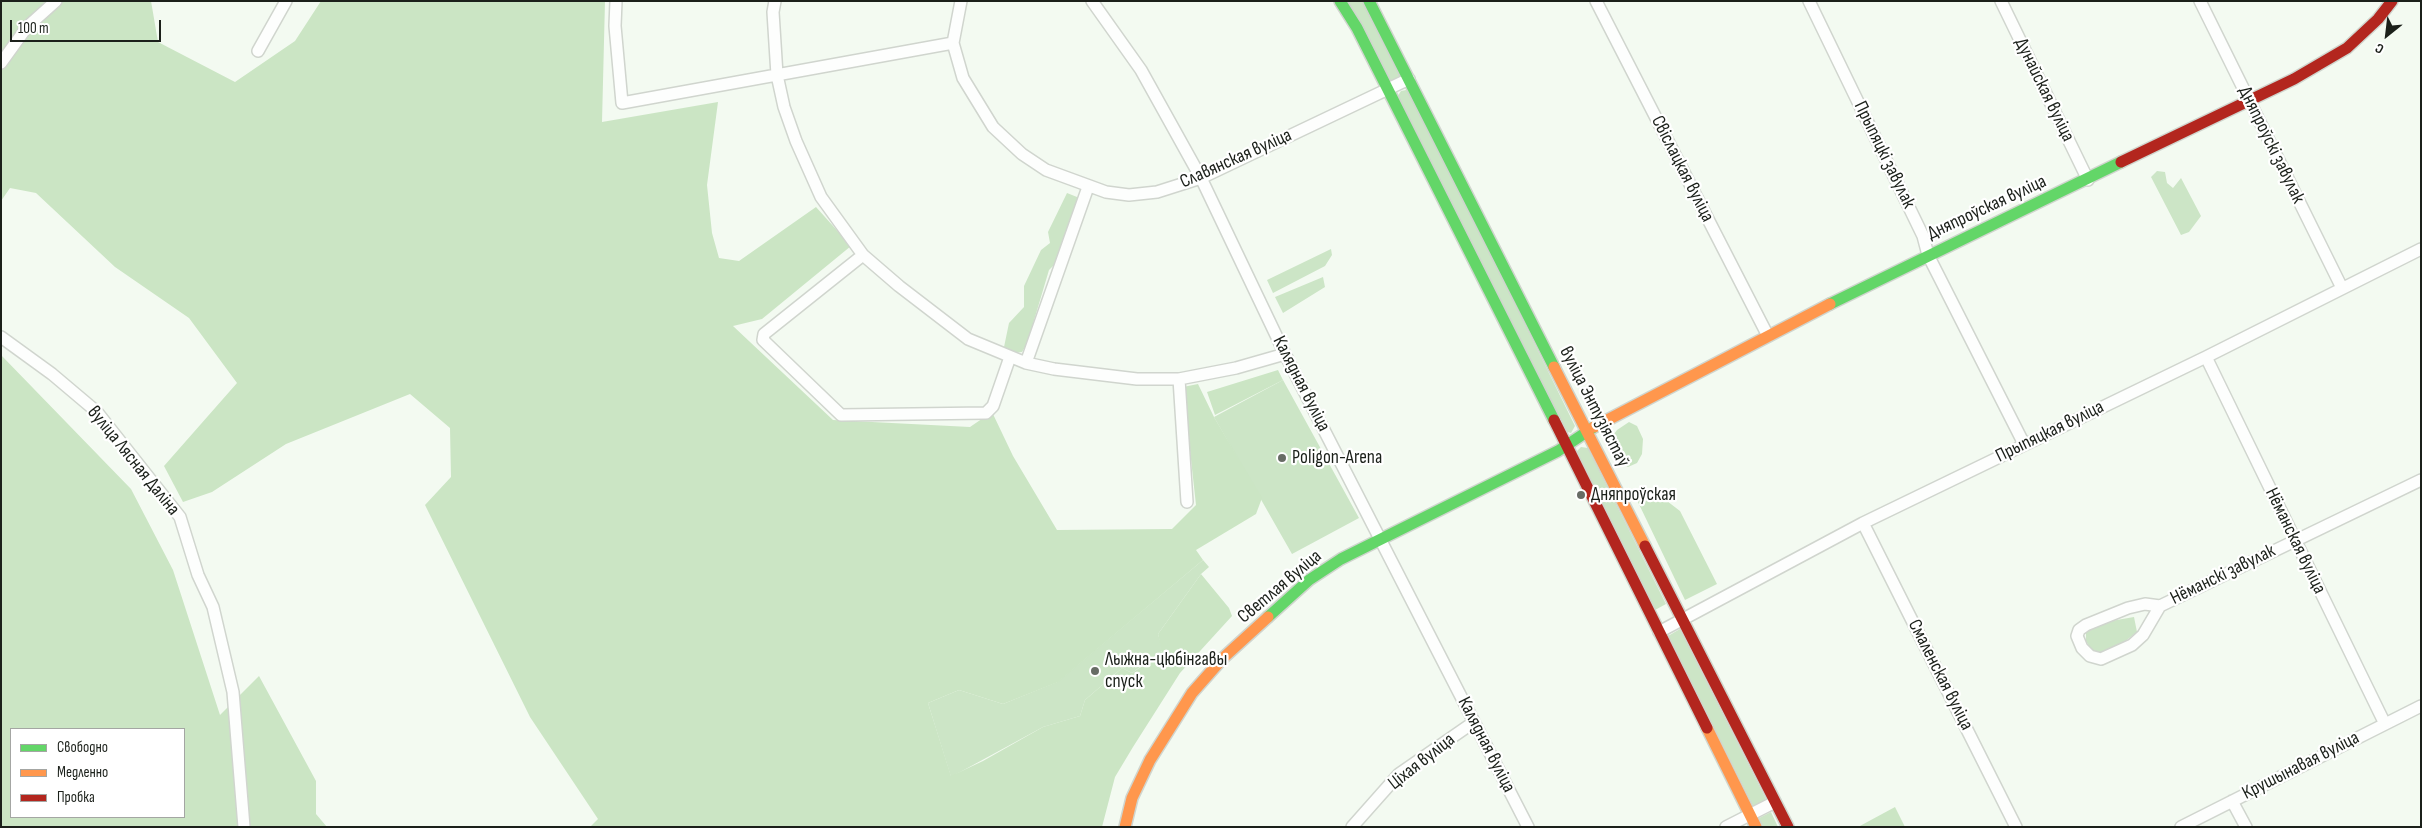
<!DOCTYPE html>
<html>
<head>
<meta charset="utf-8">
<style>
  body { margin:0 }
  #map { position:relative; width:2422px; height:828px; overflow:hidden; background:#f3faf1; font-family:"Sofia Sans Condensed",sans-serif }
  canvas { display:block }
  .frame { position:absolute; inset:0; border:2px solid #1b201a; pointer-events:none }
  .legend { position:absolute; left:10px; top:728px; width:175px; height:90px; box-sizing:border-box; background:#fff; border:1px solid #a4a6a3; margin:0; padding:6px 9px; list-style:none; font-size:15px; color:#1b201a }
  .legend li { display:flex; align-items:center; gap:10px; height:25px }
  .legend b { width:25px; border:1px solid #a4a6a3 }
  .north { position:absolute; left:2362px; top:10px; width:50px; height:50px; -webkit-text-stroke:4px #fff; paint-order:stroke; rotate:209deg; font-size:14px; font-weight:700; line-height:20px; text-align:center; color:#1b201a }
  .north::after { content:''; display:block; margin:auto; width:18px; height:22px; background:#1b201a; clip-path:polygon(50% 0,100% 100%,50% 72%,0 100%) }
  .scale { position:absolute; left:10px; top:20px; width:151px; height:22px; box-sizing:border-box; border:2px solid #1b201a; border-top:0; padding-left:6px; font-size:15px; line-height:18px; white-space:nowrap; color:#1b201a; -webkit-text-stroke:4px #fff; paint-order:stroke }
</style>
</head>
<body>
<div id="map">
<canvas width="2422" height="828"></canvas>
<div class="frame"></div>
<ul class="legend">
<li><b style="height:6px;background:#63d668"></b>Свободно</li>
<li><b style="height:6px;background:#ff974d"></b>Медленно</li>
<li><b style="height:6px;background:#b3261e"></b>Пробка</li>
</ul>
<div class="north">С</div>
<div class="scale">100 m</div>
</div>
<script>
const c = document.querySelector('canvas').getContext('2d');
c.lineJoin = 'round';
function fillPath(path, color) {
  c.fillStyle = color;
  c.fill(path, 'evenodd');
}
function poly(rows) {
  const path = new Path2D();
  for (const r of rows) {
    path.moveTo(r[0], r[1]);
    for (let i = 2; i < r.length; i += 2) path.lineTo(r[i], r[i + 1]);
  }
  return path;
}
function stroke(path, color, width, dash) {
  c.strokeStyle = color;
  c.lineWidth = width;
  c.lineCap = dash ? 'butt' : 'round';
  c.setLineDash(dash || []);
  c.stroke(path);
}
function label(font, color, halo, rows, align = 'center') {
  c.font = font + ' "Sofia Sans Condensed",sans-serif';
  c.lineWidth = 4.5;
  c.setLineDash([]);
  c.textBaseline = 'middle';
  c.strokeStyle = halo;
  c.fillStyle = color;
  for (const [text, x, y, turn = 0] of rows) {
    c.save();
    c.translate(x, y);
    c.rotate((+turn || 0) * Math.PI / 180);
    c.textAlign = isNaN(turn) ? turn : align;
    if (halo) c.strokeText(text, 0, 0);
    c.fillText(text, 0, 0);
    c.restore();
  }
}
fillPath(poly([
  [1346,1,1363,1,1399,73,1399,78,1392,81,1389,79],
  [1406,90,1411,92,1575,426,1571,433,1564,431,1397,97,1401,91],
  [2157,171,2165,172,2167,183,2173,188,2181,178,2201,216,2189,232,2181,235,2151,177],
  [1067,193,1077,197,1078,204,1056,263,1049,270,1027,344,1022,352,1013,353,1004,347,1009,323,1024,307,1024,286,1041,250,1050,243,1048,232],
  [1331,249,1332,255,1325,266,1273,293,1267,280],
  [1323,277,1325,287,1283,313,1275,297],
  [1283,380,1359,518,1292,554,1214,417],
  [1581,447,1588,448,1666,604,1655,610,1576,452],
  [1203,560,1209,567,1201,574,1158,634,1163,650,1132,673,1122,668,1085,700,1080,716,1043,727,951,777,928,703,959,690,1003,704,1057,682],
  [2134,617,2137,632,2114,650,2098,654,2090,648,2086,641,2086,632,2105,622],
  [1680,629,1766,799,1760,804,1753,806,1668,636],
  [1771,812,1778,827,1763,827,1759,818]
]), '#cce5c6');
fillPath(poly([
  [1,1,151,1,158,42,235,82,295,41,321,1,605,1,602,122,718,102,707,185,712,233,719,258,739,261,816,207,851,246,762,319,733,326,833,420,970,427,992,412,1013,456,1057,530,1172,529,1196,505,1183,387,1198,384,1214,417,1262,498,1256,514,1196,550,1203,560,1058,682,1003,704,959,690,928,703,951,776,983,761,1043,727,1080,716,1085,700,1122,668,1132,673,1149,661,1162,651,1158,634,1201,574,1229,608,1232,616,1180,673,1133,747,1115,777,1102,827,590,827,598,819,530,717,425,505,451,477,450,428,410,394,286,444,212,492,183,502,164,466,237,383,189,318,115,267,36,193,10,188,1,201],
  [1,355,131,489,173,570,220,715,259,676,316,781,316,814,327,827,1,827],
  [11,729,184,729,184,817,11,817],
  [1278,370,1283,380,1215,415,1207,392],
  [1629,422,1637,426,1643,439,1642,454,1637,463,1628,467,1617,460,1612,449,1611,438,1617,430],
  [1650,488,1680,511,1717,584,1685,600,1636,498],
  [1895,807,1905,827,1858,827]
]), '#cbe5c4');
const street = poly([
  [616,1,615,26,622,103,953,43],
  [775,1,773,12,777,75,784,107,796,141,821,197,863,255,899,286,968,339,1026,363,1054,369,1137,379,1179,379,1236,368,1285,354],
  [961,1,953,43,963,78,993,127,1022,154,1046,170,1106,192,1129,195,1157,192,1201,178,1409,79],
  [1092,1,1141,70,1201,178,1285,354,1528,827],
  [1596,1,1768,336],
  [1809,1,1923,236,1928,255,2024,444],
  [2001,1,2088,180],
  [2200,1,2342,288],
  [258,51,286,1],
  [1,63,27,27,56,1],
  [863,255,764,334,763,340,841,415,986,413,993,406,1010,357],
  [1,337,52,374,97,412,180,517,198,575,213,607,233,692,244,827],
  [2206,357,2385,724],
  [1026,363,1088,187],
  [1179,379,1187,502],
  [1863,523,2016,827],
  [2160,606,2143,635,2132,645,2101,659,2090,656,2082,648,2077,636,2079,630,2086,625,2128,608,2145,604,2160,606,2421,480],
  [1659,632,1863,523,2206,357,2421,249],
  [2232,801,2246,827],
  [1352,827,1399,774,1474,722],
  [1726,827,1775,802],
  [2181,827,2421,706]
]);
const fast = poly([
  [1340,1,1357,28,1554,420],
  [1369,1,1554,367],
  [1830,304,2121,162],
  [1268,617,1309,580,1341,559,1558,451,1594,427]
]);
const slow = poly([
  [1554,367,1645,546],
  [1594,427,1830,304],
  [1707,728,1756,827],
  [1125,827,1132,798,1150,760,1192,693,1222,659,1268,617]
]);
const jam = poly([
  [2121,162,2294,79,2347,48,2378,19,2392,1],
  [1554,420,1707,728],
  [1645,546,1788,827]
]);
stroke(street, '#d0d5ce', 14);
stroke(fast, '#d0d5ce', 14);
stroke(slow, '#d0d5ce', 14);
stroke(jam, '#d0d5ce', 14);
stroke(street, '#fdfefd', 11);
stroke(fast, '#63d668', 11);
stroke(slow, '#ff974d', 11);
stroke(jam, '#b3261e', 11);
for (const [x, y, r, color] of [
  [1282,458,5,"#676c65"],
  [1581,495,5,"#676c65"],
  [1095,671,5,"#676c65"]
]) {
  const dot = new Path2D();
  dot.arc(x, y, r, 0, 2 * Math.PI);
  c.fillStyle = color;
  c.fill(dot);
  stroke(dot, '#fff', 2);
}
label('19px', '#1b201a', '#fff', [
  ["Дунайская вуліца",2044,90,64],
  ["Дняпроўскі завулак",2271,145,64],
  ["Прыпяцкі завулак",1884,155,64],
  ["Славянская вуліца",1236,159,-24],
  ["Свіслацкая вуліца",1682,169,63],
  ["Дняпроўская вуліца",1987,208,-25],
  ["Калядная вуліца",1301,384,63],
  ["вуліца Энтузіястаў",1594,407,63],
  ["Прыпяцкая вуліца",2050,432,-26],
  ["вуліца Лясная Даліна",133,461,51],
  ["Нёманская вуліца",2295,541,64],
  ["Нёманскі завулак",2223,575,-26],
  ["Светлая вуліца",1280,587,-40],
  ["Смаленская вуліца",1940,675,63],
  ["Калядная вуліца",1486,745,63],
  ["Ціхая вуліца",1422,762,-38],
  ["Крушынавая вуліца",2301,766,-27]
]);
label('19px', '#1b201a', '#fff', [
  ["Poligon-Arena",1292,458],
  ["Дняпроўская",1591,495],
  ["Лыжна-цюбінгавы",1105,660],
  ["спуск",1105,682]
], 'left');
</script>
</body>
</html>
